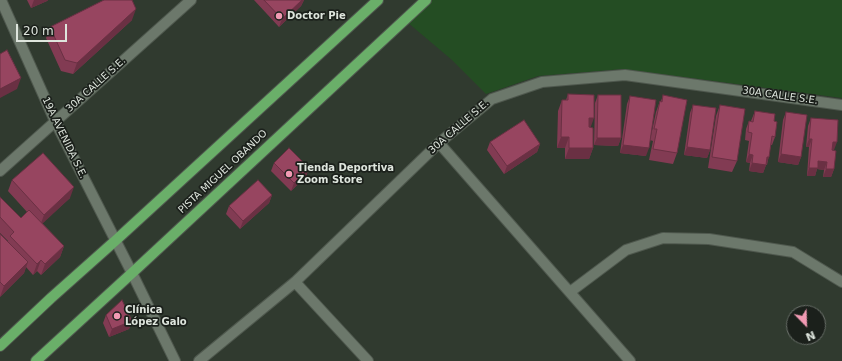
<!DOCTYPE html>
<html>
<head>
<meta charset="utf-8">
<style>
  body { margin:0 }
  #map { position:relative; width:842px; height:361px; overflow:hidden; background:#303a2f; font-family:"DejaVu Sans",sans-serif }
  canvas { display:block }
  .north { position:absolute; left:786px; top:305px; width:40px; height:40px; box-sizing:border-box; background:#1b201b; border:1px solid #696f69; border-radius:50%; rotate:157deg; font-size:11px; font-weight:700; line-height:16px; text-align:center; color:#dee5dd }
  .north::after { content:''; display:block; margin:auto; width:14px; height:18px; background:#f19ab3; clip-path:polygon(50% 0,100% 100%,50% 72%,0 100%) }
  .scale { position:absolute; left:16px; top:24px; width:51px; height:18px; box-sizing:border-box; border:2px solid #dee5dd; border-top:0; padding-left:5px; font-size:12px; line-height:14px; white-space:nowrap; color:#dee5dd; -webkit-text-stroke:3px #1b201b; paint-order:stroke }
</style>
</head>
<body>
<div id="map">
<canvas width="842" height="361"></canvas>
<div class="north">N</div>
<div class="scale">20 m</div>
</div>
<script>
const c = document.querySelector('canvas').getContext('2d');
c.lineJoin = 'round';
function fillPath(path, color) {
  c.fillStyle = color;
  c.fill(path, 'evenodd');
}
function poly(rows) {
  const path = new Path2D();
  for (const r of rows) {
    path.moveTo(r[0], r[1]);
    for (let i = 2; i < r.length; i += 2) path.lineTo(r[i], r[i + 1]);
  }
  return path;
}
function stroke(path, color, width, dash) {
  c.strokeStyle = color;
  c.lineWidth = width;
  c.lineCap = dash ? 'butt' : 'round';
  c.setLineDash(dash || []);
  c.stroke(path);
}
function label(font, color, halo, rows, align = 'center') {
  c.font = font + ' "DejaVu Sans",sans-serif';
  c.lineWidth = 3.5;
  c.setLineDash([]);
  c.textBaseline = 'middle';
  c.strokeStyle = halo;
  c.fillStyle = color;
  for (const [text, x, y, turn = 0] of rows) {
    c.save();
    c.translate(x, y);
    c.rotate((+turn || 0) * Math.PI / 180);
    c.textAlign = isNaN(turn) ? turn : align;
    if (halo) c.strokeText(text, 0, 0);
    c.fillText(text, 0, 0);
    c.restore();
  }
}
fillPath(poly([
  [431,0,842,0,842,98,623,69,538,76,486,94,452,60,407,22]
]), '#244d23');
const minor = poly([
  [1,0,55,121,132,273,175,361],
  [439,143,630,361],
  [0,171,191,0],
  [295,282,368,361],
  [570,292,626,250,663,238,709,239,793,252,842,282],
  [199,361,295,282,439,143,492,99,542,82,625,75,842,105]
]);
const major = poly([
  [0,346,51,298,115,241,378,0],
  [36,361,132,273,426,0]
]);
stroke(minor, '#4f584e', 12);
stroke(major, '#4f584e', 12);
stroke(minor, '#6c786b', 10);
stroke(major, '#6aaf69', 10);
fillPath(poly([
  [27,0,48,0,47,1,31,8],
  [254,0,304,0,301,6,279,27],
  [132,20,73,74,61,71,46,38,50,27],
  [568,94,590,127,593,148,589,159,565,159,565,148,557,148,558,111,562,100,566,100],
  [598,95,621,138,618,146,594,145,595,103],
  [663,95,677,153,673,164,649,160,653,141,650,140,656,112,660,101,661,101],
  [630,96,646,156,620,153,627,104],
  [693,105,710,150,707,158,684,155,690,113],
  [720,105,737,161,732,172,708,168,716,116],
  [755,111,774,121,775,137,772,145,771,145,767,165,766,165,763,173,749,171,750,163,746,162,749,141,745,140,746,129,749,121,751,121],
  [786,112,801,157,798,165,778,162,783,120],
  [811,118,834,150,832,150,834,169,831,177,823,177,824,170,817,169,815,176,807,176,809,147,806,147,808,126],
  [490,142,540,144,537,152,504,174,487,150],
  [274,163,309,168,306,176,291,191,271,171],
  [12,180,70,198,42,223,64,246,60,257,41,275,37,271,33,275,26,267,24,273,0,297,0,234,8,242,8,241,0,233,0,197,21,218,27,212,8,191],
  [272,195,269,203,240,229,226,214,229,206],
  [106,315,132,321,129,329,109,337,103,323]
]), '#823b53');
fillPath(poly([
  [34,0,48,0,47,1,31,8],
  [302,0,304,0,301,6,279,27,282,19],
  [136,9,132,20,73,74,77,63],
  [21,78,17,89,0,98,0,89],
  [589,118,594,118,590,129,585,129],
  [561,137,569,137,565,148,557,148],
  [597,138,621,138,618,146,594,145],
  [809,139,812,139,809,147,806,147],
  [833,142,837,142,834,150,830,150],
  [540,144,537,152,504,174,507,166],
  [623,145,649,148,646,156,620,153],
  [687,147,710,150,707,158,684,155],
  [569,148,593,148,589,159,565,159],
  [749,154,753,155,750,163,746,162],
  [781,154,801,157,798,165,778,162],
  [767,157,769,157,763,173,749,171,752,163],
  [818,161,827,162,824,170,817,169,815,176,807,176,809,168],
  [309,168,306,176,291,191,294,183],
  [826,169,834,169,831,177,823,177],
  [74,187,70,198,40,226,44,215],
  [272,195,269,203,240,229,243,221],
  [64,246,60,257,41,275,45,264],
  [41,260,37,271,33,275,37,264],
  [28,262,24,273,0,297,4,286],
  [132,321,129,329,109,337,112,329]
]), '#6a3043');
const building = poly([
  [104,0,132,0,136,9,77,63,65,60,50,27,104,0],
  [264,0,302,0,282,19,264,0],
  [7,50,21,78,0,89,0,54,7,50],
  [568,94,594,95,594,118,589,118,589,127,593,128,593,148,569,148,569,137,561,137,562,100,568,100,568,94],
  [598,95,621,95,621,138,597,138,598,95],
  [663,95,687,100,677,153,653,149,657,129,654,129,660,101,662,102,663,95],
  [630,96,656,100,649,148,623,145,630,96],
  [693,105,716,108,710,150,687,147,693,105],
  [720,105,745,109,737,161,712,157,720,105],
  [755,111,775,114,774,121,777,122,775,137,772,136,769,157,767,157,766,165,752,163,753,155,749,154,752,133,748,132,749,121,753,122,755,111],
  [786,112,807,115,801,157,781,154,786,112],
  [811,118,838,120,837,142,833,142,832,150,836,151,834,169,826,169,827,162,818,161,818,168,809,168,812,139,809,139,811,118],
  [524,120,540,144,507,166,490,142,524,120],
  [289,148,309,168,294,183,274,163,289,148],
  [43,153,74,187,44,215,12,180,43,153],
  [258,180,272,195,243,221,229,206,258,180],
  [0,197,21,218,29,210,64,246,45,264,41,260,37,264,10,236,14,232,0,217,0,197],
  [0,234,28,262,4,286,0,282,0,234],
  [122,300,132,321,112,329,106,315,122,300]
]);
fillPath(building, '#974560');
stroke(building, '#6a3043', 1);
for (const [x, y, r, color] of [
  [279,16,4,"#f19ab3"],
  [289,174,4,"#f19ab3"],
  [117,316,4,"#f19ab3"]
]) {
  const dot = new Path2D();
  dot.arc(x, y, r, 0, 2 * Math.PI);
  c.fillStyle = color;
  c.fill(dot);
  stroke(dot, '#1b201b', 1.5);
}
label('bold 10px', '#dee5dd', '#1b201b', [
  ["Doctor Pie",287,16],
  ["Tienda Deportiva",297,168],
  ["Zoom Store",297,180],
  ["Clínica",125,310],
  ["López Galo",125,322]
], 'left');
label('10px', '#dee5dd', '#1b201b', [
  ["30A CALLE S.E.",96,85,-42],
  ["30A CALLE S.E.",780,96,8],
  ["30A CALLE S.E.",459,127,-41],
  ["19A AVENIDA S.E.",64,138,64],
  ["PISTA MIGUEL OBANDO",223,172,-43]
]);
</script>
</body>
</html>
